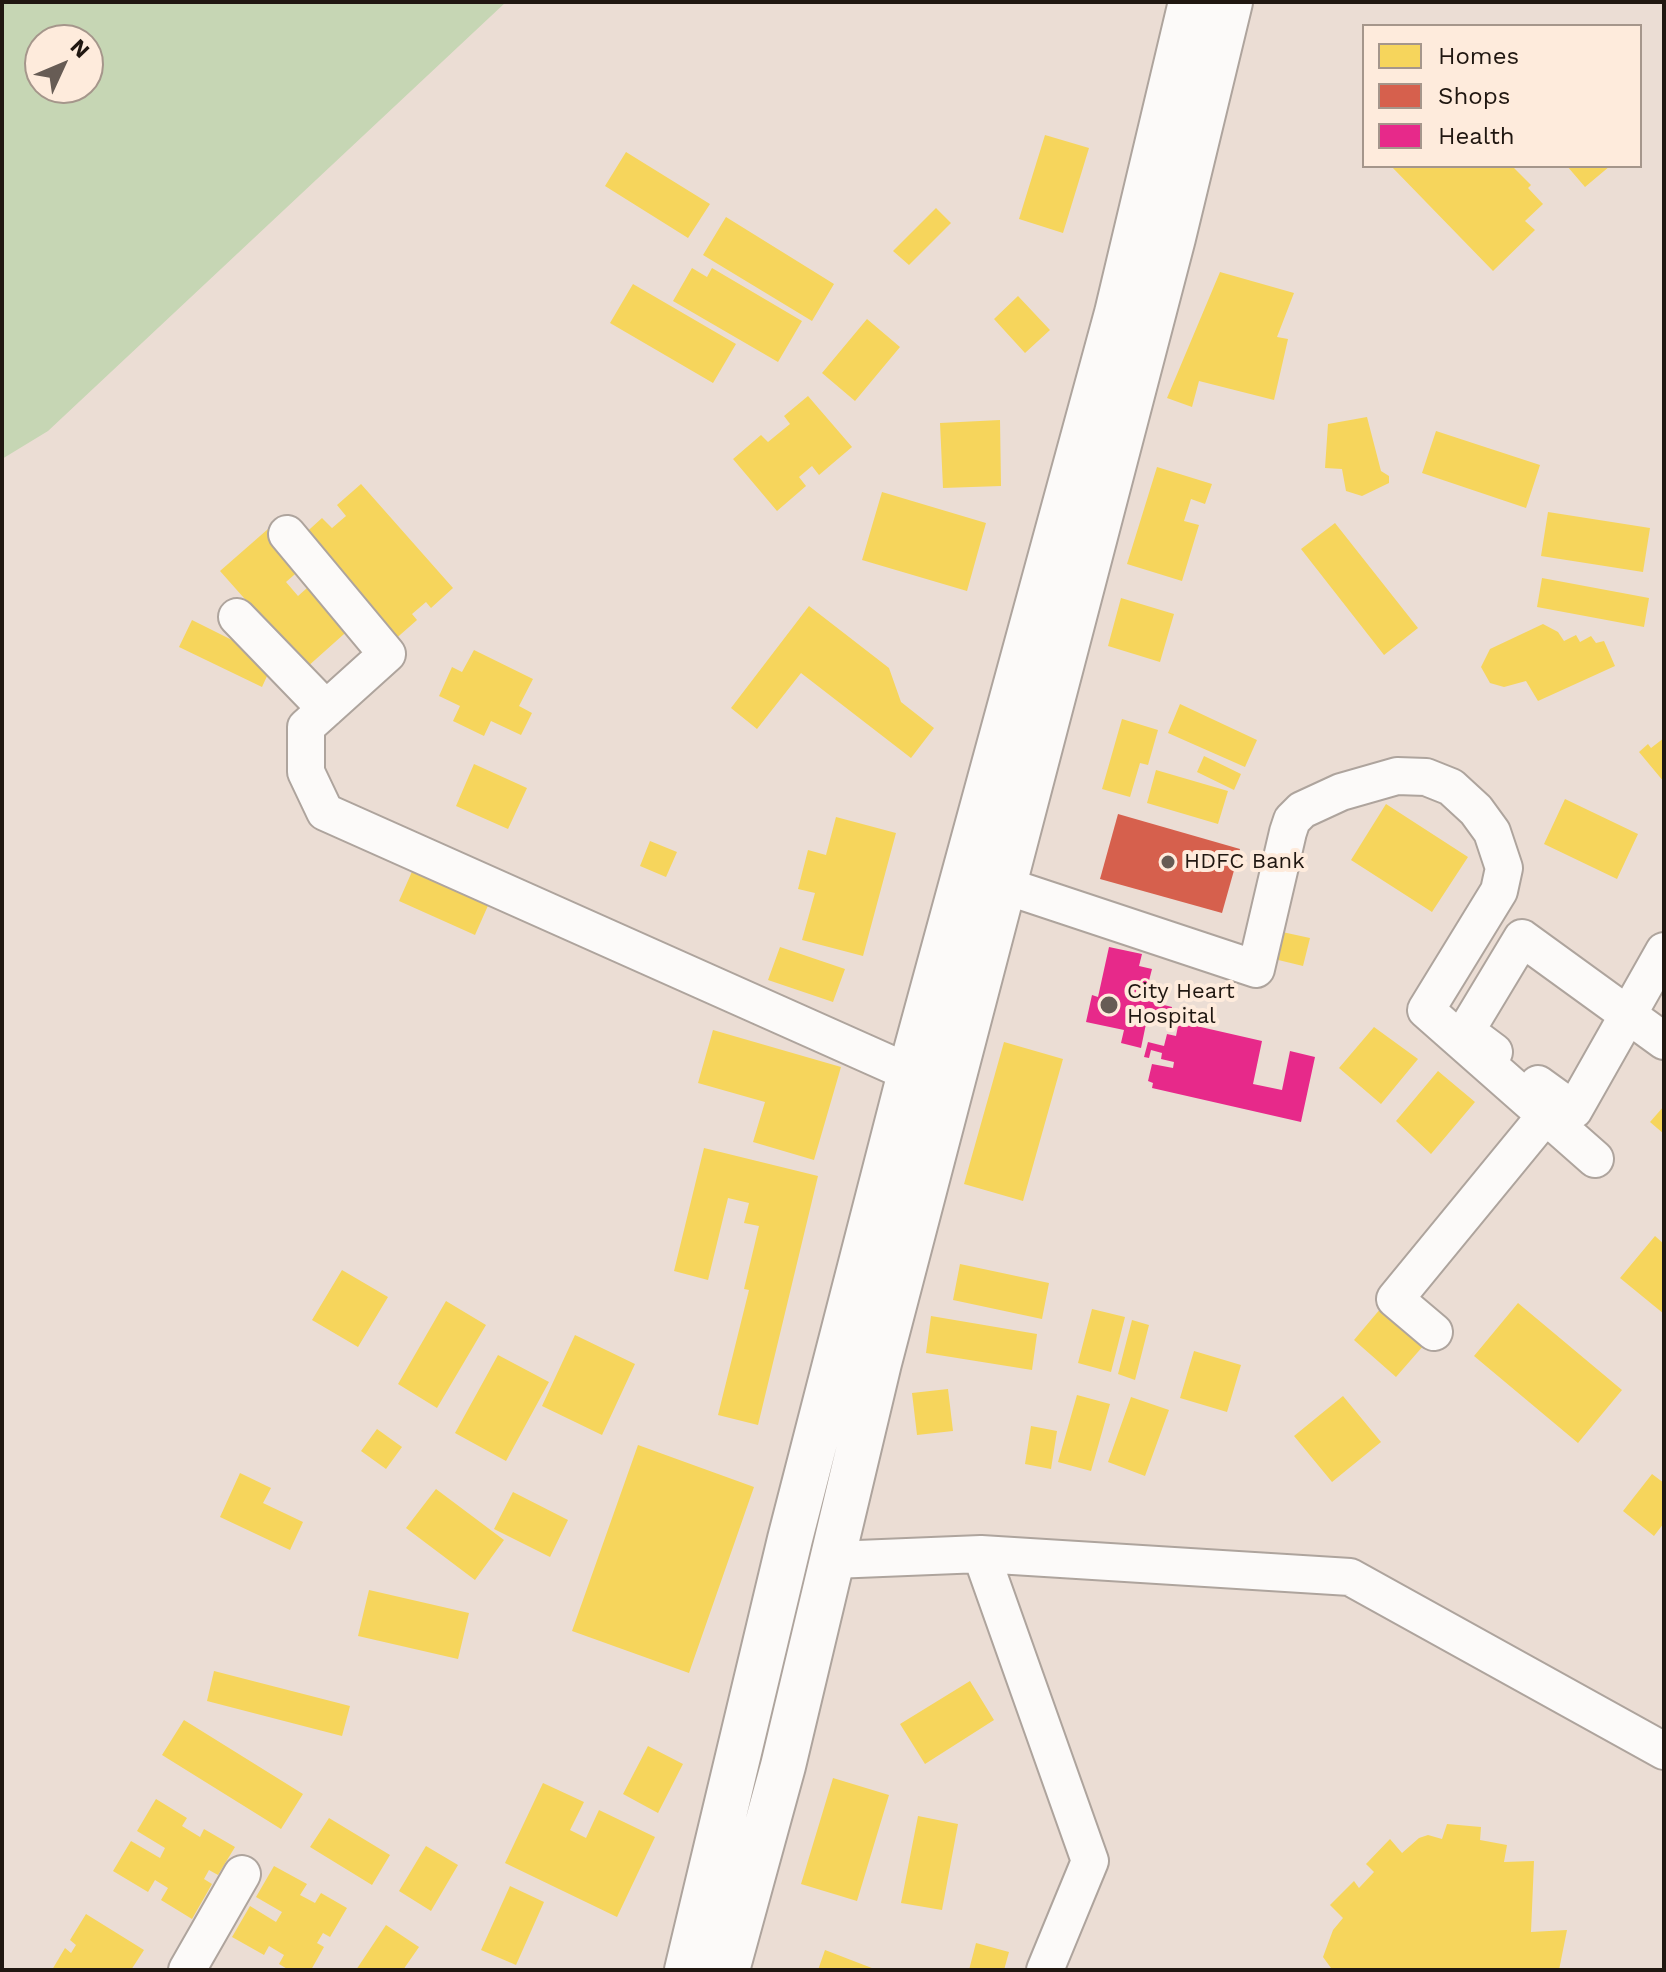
<!DOCTYPE html>
<html>
<head>
<meta charset="utf-8">
<style>
  body { margin:0 }
  #map { position:relative; width:1666px; height:1972px; overflow:hidden; background:#ebddd4; font-family:"Work Sans",sans-serif }
  canvas { display:block }
  .frame { position:absolute; inset:0; border:4px solid #201711; pointer-events:none }
  .legend { position:absolute; left:1362px; top:24px; width:280px; height:144px; box-sizing:border-box; background:#feebdc; border:2px solid #a5968b; margin:0; padding:10px 14px; list-style:none; font-size:24px; color:#201711 }
  .legend li { display:flex; align-items:center; gap:16px; height:40px }
  .legend b { width:40px; border:2px solid #a5968b }
  .north { position:absolute; left:24px; top:24px; width:80px; height:80px; box-sizing:border-box; background:#feebdc; border:2px solid #a5968b; border-radius:50%; rotate:46deg; font-size:22px; font-weight:700; line-height:32px; text-align:center; color:#201711 }
  .north::after { content:''; display:block; margin:auto; width:28px; height:36px; background:#675c55; clip-path:polygon(50% 0,100% 100%,50% 72%,0 100%) }
</style>
</head>
<body>
<div id="map">
<canvas width="1666" height="1972"></canvas>
<div class="frame"></div>
<ul class="legend">
<li><b style="height:22px;background:#f6d55c"></b>Homes</li>
<li><b style="height:22px;background:#d6604d"></b>Shops</li>
<li><b style="height:22px;background:#e7298a"></b>Health</li>
</ul>
<div class="north">N</div>
</div>
<script>
const c = document.querySelector('canvas').getContext('2d');
c.lineJoin = 'round';
function fillPath(path, color) {
  c.fillStyle = color;
  c.fill(path, 'evenodd');
}
function poly(rows) {
  const path = new Path2D();
  for (const r of rows) {
    path.moveTo(r[0], r[1]);
    for (let i = 2; i < r.length; i += 2) path.lineTo(r[i], r[i + 1]);
  }
  return path;
}
function stroke(path, color, width, dash) {
  c.strokeStyle = color;
  c.lineWidth = width;
  c.lineCap = dash ? 'butt' : 'round';
  c.setLineDash(dash || []);
  c.stroke(path);
}
function label(font, color, halo, rows, align = 'center') {
  c.font = font + ' "Work Sans",sans-serif';
  c.lineWidth = 8;
  c.setLineDash([]);
  c.textBaseline = 'middle';
  c.strokeStyle = halo;
  c.fillStyle = color;
  for (const [text, x, y, turn = 0] of rows) {
    c.save();
    c.translate(x, y);
    c.rotate((+turn || 0) * Math.PI / 180);
    c.textAlign = isNaN(turn) ? turn : align;
    if (halo) c.strokeText(text, 0, 0);
    c.fillText(text, 0, 0);
    c.restore();
  }
}
fillPath(poly([
  [2,2,506,2,48,431,2,459],
  [40,40,88,40,88,88,40,88]
]), '#c6d6b4');
fillPath(poly([
  [1045,135,1089,148,1063,233,1019,219],
  [626,152,710,204,688,238,605,186],
  [1391,166,1512,166,1531,185,1528,188,1543,204,1525,221,1535,230,1493,271],
  [1567,166,1610,166,1585,187],
  [936,208,951,223,909,265,893,251],
  [726,217,834,284,812,321,703,255],
  [692,268,707,277,712,268,802,321,778,362,673,301],
  [1220,272,1294,293,1277,337,1288,339,1274,400,1199,381,1192,407,1167,398],
  [633,284,736,344,713,383,610,323],
  [1018,296,1050,330,1025,353,994,319],
  [867,319,900,347,855,401,822,373],
  [808,396,852,447,819,475,812,466,799,477,806,486,777,511,733,459,761,435,768,442,790,424,784,416],
  [1367,417,1381,471,1389,476,1389,483,1362,496,1346,491,1342,469,1325,468,1328,424],
  [1000,420,1001,486,943,488,940,423],
  [1436,431,1540,465,1526,508,1422,473],
  [1157,467,1212,484,1205,504,1191,499,1184,521,1199,525,1182,581,1127,564],
  [361,484,453,588,431,608,426,602,412,614,417,620,392,642,300,538,322,518,332,528,346,516,337,505],
  [882,492,986,523,967,591,862,560],
  [1548,512,1650,528,1643,572,1541,556],
  [1335,523,1418,628,1384,655,1301,549],
  [268,529,302,568,286,582,298,596,315,581,353,626,306,668,220,571],
  [1542,578,1649,598,1644,627,1537,607],
  [1121,598,1174,614,1160,662,1108,646],
  [809,606,889,668,901,702,934,728,911,758,801,673,757,729,731,708],
  [192,620,274,661,262,687,179,647],
  [1543,624,1558,632,1564,641,1576,635,1580,642,1591,636,1596,643,1604,641,1615,666,1538,701,1526,681,1504,687,1490,683,1481,667,1490,649],
  [474,650,533,679,519,706,532,713,521,735,491,721,484,736,453,721,460,706,439,696,452,667,462,672],
  [1180,704,1257,740,1245,767,1168,733],
  [1122,719,1158,730,1148,765,1140,763,1130,797,1102,789],
  [1664,738,1664,782,1639,752,1648,744,1651,748],
  [1204,756,1241,774,1234,790,1197,772],
  [474,764,527,788,508,829,456,806],
  [1156,770,1228,791,1218,824,1147,803],
  [1565,799,1638,834,1617,879,1544,844],
  [1386,804,1468,857,1432,912,1351,860],
  [836,817,896,833,863,956,802,940,815,893,798,889,808,850,826,855],
  [650,841,677,852,666,877,640,866],
  [418,858,494,892,475,935,399,901],
  [1273,930,1310,938,1303,966,1266,957],
  [780,947,845,969,833,1002,768,980],
  [1374,1027,1418,1059,1381,1104,1339,1068],
  [713,1030,841,1067,814,1160,753,1142,765,1102,698,1083],
  [1004,1042,1063,1059,1023,1201,964,1184],
  [1438,1071,1475,1102,1431,1154,1396,1121],
  [1664,1106,1664,1134,1650,1122],
  [704,1148,818,1176,758,1425,718,1415,749,1290,744,1289,759,1226,744,1223,749,1203,728,1198,708,1280,674,1271],
  [1655,1236,1664,1244,1664,1314,1620,1278],
  [960,1264,1049,1283,1042,1319,953,1300],
  [342,1270,388,1297,358,1347,312,1320],
  [446,1301,486,1325,437,1408,398,1384],
  [1518,1303,1622,1390,1578,1443,1474,1356],
  [1381,1308,1424,1345,1396,1377,1354,1340],
  [1092,1309,1125,1317,1111,1372,1078,1363],
  [931,1316,1037,1334,1032,1370,926,1353],
  [1132,1320,1149,1325,1135,1380,1118,1374],
  [575,1335,635,1364,602,1435,542,1406],
  [1194,1351,1241,1365,1227,1412,1180,1398],
  [498,1355,549,1382,506,1461,455,1433],
  [948,1389,953,1431,917,1435,912,1393],
  [1077,1395,1110,1404,1091,1471,1058,1462],
  [1343,1396,1381,1442,1332,1482,1294,1436],
  [1131,1397,1169,1410,1145,1476,1108,1462],
  [1031,1426,1057,1431,1051,1469,1025,1464],
  [377,1429,402,1447,386,1469,361,1451],
  [638,1445,754,1487,689,1673,572,1631],
  [240,1473,271,1488,263,1503,303,1522,290,1550,220,1517],
  [1652,1474,1664,1483,1664,1523,1654,1536,1623,1511],
  [436,1489,504,1540,475,1580,406,1528],
  [513,1492,568,1520,550,1557,494,1529],
  [369,1590,469,1613,458,1659,358,1636],
  [214,1671,350,1706,342,1736,207,1701],
  [970,1681,994,1720,925,1764,900,1724],
  [184,1720,303,1794,281,1829,162,1755],
  [648,1746,683,1764,658,1813,623,1794],
  [833,1778,889,1795,857,1901,801,1884],
  [543,1783,584,1802,570,1830,586,1838,599,1810,655,1837,617,1917,505,1863],
  [156,1799,187,1818,182,1826,200,1837,204,1829,235,1847,218,1875,209,1870,204,1879,212,1884,192,1919,161,1900,168,1888,155,1880,148,1892,113,1871,131,1841,160,1858,165,1848,137,1831],
  [918,1816,958,1824,942,1910,901,1903],
  [329,1818,390,1855,372,1885,310,1847],
  [1447,1824,1481,1827,1480,1840,1507,1845,1504,1862,1534,1861,1531,1932,1567,1930,1559,1970,1325,1970,1331,1968,1323,1957,1333,1930,1343,1918,1330,1905,1354,1881,1359,1888,1374,1872,1366,1864,1390,1839,1402,1853,1419,1838,1428,1835,1442,1839],
  [426,1846,458,1865,431,1911,399,1891],
  [274,1866,307,1884,300,1895,315,1903,321,1893,347,1908,330,1937,323,1933,317,1943,324,1947,311,1970,289,1970,279,1964,284,1955,269,1946,264,1955,232,1937,250,1906,276,1922,282,1912,256,1897],
  [510,1886,544,1902,516,1965,481,1950],
  [86,1914,144,1950,131,1970,52,1970,65,1948,71,1953,76,1945,70,1940],
  [386,1925,419,1947,403,1970,356,1970],
  [976,1943,1009,1952,1004,1970,969,1970],
  [825,1950,877,1970,818,1970]
]), '#f6d55c');
fillPath(poly([
  [1118,814,1240,849,1222,913,1100,879]
]), '#d6604d');
fillPath(poly([
  [1109,947,1142,954,1139,966,1152,969,1144,1000,1172,1007,1170,1020,1262,1041,1253,1084,1282,1090,1290,1051,1315,1057,1301,1122,1152,1088,1153,1083,1148,1081,1152,1064,1173,1068,1174,1062,1161,1059,1162,1053,1151,1050,1149,1058,1144,1057,1148,1042,1164,1046,1167,1034,1176,1036,1178,1026,1147,1019,1141,1048,1121,1043,1124,1030,1086,1022,1092,995,1098,997]
]), '#e7298a');
const minor = poly([
  [287,534,387,654,306,727,306,772,325,812,910,1073],
  [237,617,326,709],
  [1003,885,1256,969,1288,832,1292,820,1302,810,1341,792,1397,776,1426,777,1451,787,1476,810,1492,832,1504,868,1499,891,1426,1010,1595,1159],
  [1494,1052,1466,1031,1522,938,1664,1041],
  [1538,1084,1574,1110,1664,951],
  [1434,1332,1395,1299,1546,1115],
  [981,1554,1090,1861,1045,1970],
  [833,1560,981,1554,1350,1577,1664,1751],
  [187,1970,242,1874]
]);
const primary = poly([
  [687,1970,790,1539,910,1073,1117,313,1191,2],
  [727,1970,783,1766,879,1363,1173,238,1230,2]
]);
stroke(minor, '#aea49d', 40);
stroke(primary, '#aea49d', 48);
stroke(minor, '#fcfaf9', 36);
stroke(primary, '#fcfaf9', 44);
for (const [x, y, r, color] of [
  [1168,862,8,"#675c55"],
  [1109,1005,10,"#675c55"]
]) {
  const dot = new Path2D();
  dot.arc(x, y, r, 0, 2 * Math.PI);
  c.fillStyle = color;
  c.fill(dot);
  stroke(dot, '#feebdc', 3);
}
label('22px', '#201711', '#feebdc', [
  ["HDFC Bank",1184,862],
  ["City Heart",1127,992],
  ["Hospital",1127,1017]
], 'left');
</script>
</body>
</html>
